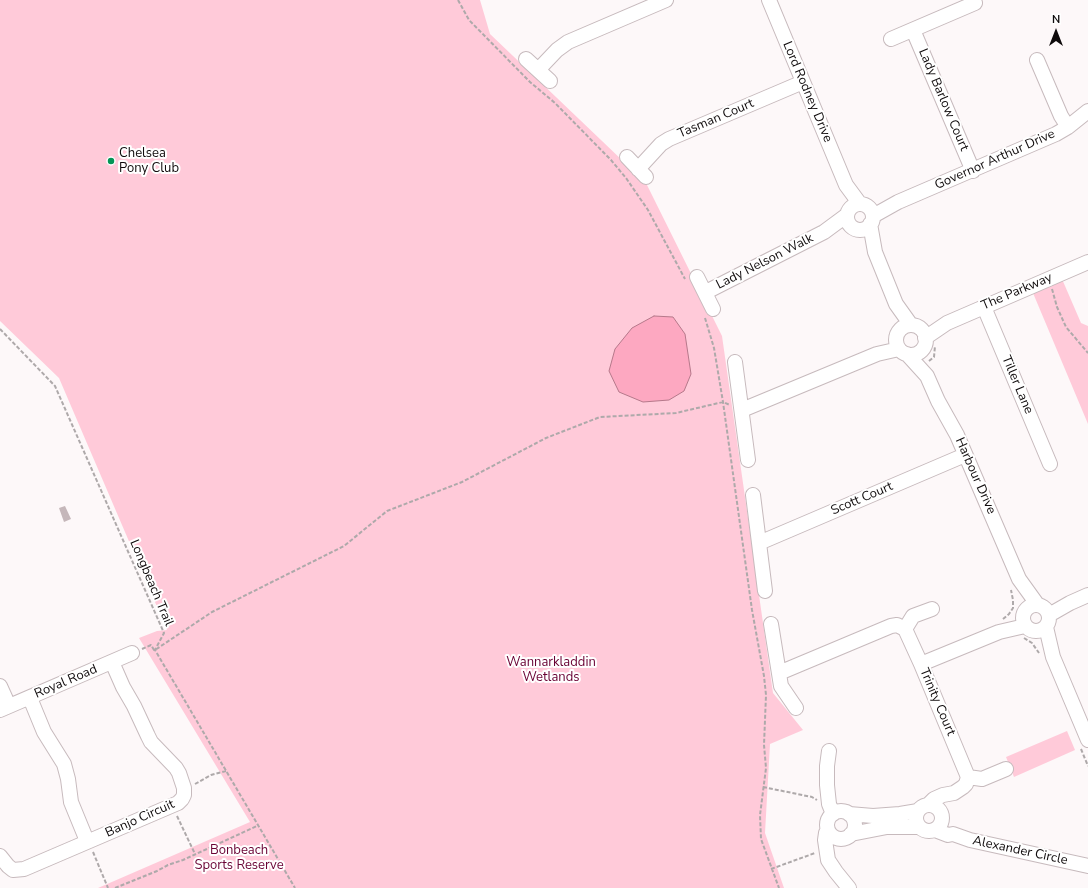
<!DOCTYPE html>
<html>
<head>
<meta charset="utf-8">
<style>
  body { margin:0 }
  #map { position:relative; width:1088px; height:888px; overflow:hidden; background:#fdf8f9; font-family:"Nunito Sans",sans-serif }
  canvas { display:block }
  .north { position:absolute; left:1036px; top:12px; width:40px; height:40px; -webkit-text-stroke:3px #fff; paint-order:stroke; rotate:0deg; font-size:11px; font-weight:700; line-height:16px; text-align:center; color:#0f0b0c }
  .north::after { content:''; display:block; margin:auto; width:14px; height:18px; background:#0f0b0c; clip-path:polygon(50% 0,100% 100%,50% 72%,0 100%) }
</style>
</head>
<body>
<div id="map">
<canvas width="1088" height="888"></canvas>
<div class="north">N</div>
</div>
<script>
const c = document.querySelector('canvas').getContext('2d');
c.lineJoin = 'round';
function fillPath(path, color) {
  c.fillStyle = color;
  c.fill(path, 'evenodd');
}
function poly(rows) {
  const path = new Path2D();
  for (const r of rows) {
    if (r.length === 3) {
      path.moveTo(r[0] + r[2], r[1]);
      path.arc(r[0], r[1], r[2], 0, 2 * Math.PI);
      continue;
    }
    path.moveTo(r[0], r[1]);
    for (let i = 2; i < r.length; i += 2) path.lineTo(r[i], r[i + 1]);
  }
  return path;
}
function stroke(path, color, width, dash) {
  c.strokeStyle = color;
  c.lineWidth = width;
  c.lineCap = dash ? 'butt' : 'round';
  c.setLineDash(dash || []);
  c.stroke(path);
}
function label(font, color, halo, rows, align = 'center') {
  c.font = font + ' "Nunito Sans",sans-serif';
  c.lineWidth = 4;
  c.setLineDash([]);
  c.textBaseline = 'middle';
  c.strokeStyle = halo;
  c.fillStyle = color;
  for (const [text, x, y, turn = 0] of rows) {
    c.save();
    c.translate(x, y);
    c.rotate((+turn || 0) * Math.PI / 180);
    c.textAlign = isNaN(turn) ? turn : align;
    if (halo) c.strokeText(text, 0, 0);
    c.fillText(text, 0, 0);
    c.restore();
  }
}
fillPath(poly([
  [0,0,480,0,490,34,646,183,722,336,773,693,803,730,770,744,765,833,784,888,98,888,250,822,139,638,157,631,167,630,59,378,0,321],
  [1062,279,1081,323,1088,326,1088,424,1033,293],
  [1067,731,1075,750,1014,777,1006,757]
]), '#ffcad9');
const water = poly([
  [654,316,673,317,685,334,691,374,684,391,669,400,643,402,619,392,609,371,615,349,632,328,654,316]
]);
fillPath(water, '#fda8c1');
stroke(water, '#b6798b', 1);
fillPath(poly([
  [65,506,71,519,64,522,59,508]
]), '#c5b7ba');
const minor = poly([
  [769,0,846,185,860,204],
  [913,30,973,171],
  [891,39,975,3],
  [526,59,550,81],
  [1037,60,1061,116,1068,127],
  [538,70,557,50,568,42,666,0],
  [627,157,646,177],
  [638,169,661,144,669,139,803,82],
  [860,217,13],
  [873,216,898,202,1056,134,1068,127,1088,111],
  [870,224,875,252,896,304,911,325],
  [697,277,713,309],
  [706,292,824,232,847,215],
  [984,307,1050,464],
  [911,340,15],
  [925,338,947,323,1088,262],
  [907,354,927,376,938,401,957,435,1019,579,1037,604],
  [735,362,748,460],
  [742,410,877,354,899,349],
  [753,495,765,591],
  [759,543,965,455],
  [1036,618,13],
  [1049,615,1070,603,1088,595],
  [771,624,781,686,796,708],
  [1046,627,1053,657,1088,740],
  [905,629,913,616,932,609],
  [921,664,999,632,1025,626],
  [779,673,891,626,897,625,905,629,921,664,968,777,966,784,963,787,954,793,943,795,934,799,928,805],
  [0,686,9,706],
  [30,698,44,732,64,764,68,779,71,802,87,841],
  [0,710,132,653],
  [829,751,827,766,827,785,829,804,833,814],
  [968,777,982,779,1006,769],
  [929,818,13],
  [841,825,14],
  [849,814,873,816,900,814,918,811],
  [828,830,826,833,825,840,828,860,836,872,849,888],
  [935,830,948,835,953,834,970,840,1088,866],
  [851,834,887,827,919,827],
  [0,856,8,866,13,870,24,869,178,803,182,799,184,795,184,788,179,773,176,768,151,742,148,736,134,706,123,687,112,662]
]);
stroke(minor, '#c7babd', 16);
stroke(poly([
  [458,0,469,20,530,82,555,103,611,160,626,178,648,210,685,279],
  [1052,289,1057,307,1066,327,1088,353],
  [705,318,714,348,723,402,752,610,764,676,766,695,764,745,766,768,760,815,761,839,779,888],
  [0,329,55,386,164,633,155,650,295,888],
  [929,361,934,357,935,346],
  [1003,619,1009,614,1013,608,1013,600,1011,590],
  [1024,638,1032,643,1039,653],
  [142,649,151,645,154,650,155,650,212,612,344,546,387,511,462,482,546,438,600,417,676,413,723,402,730,405],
  [1081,749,1088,766],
  [195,784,211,775,226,771],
  [763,787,812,797,817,800],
  [177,816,195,854],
  [93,852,108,888],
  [771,869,815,853],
  [115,888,157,871,168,865,183,860,257,826]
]), '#aea9aa', 2, [4, 2]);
stroke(minor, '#fff', 14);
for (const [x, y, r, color] of [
  [111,161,4,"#039556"]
]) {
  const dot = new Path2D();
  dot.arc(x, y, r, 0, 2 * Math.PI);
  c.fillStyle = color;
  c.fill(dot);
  stroke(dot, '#fff', 1.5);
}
label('13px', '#0f0b0c', '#fff', [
  ["Lord Rodney Drive",807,92,67],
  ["Lady Barlow Court",943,100,67],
  ["Tasman Court",716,119,-23],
  ["Governor Arthur Drive",995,160,-24],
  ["Lady Nelson Walk",765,262,-27],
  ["The Parkway",1017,292,-23],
  ["Tiller Lane",1017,385,67],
  ["Harbour Drive",975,476,66],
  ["Scott Court",862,499,-23],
  ["Longbeach Trail",151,583,67],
  ["Royal Road",66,682,-23],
  ["Trinity Court",937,702,67],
  ["Banjo Circuit",140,819,-24],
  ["Alexander Circle",1020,851,12]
]);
label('13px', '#0f0b0c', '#fff', [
  ["Chelsea",119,154],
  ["Pony Club",119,169]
], 'left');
label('13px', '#690234', '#fff', [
  ["Wannarkladdin",551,663],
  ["Wetlands",551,678],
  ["Bonbeach",239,851],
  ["Sports Reserve",239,866]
]);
</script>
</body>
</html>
